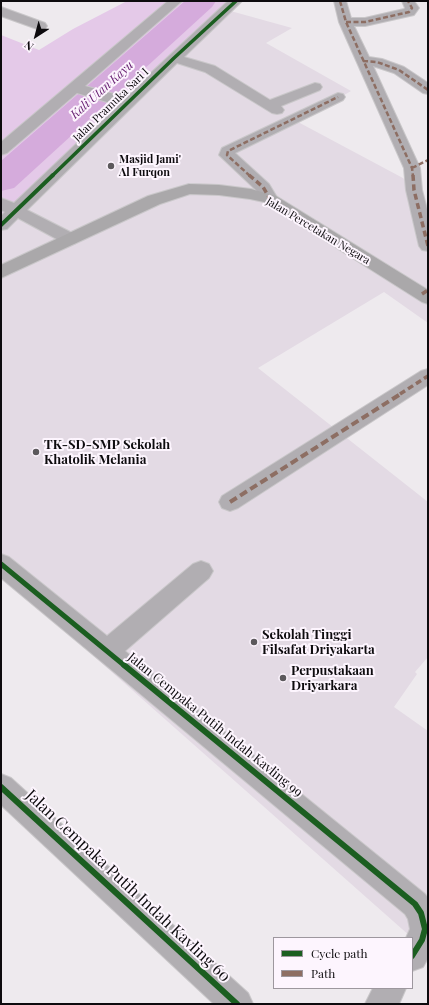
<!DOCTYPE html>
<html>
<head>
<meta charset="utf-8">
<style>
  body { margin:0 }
  #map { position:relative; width:429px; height:1005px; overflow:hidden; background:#eeeaee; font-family:"Playfair Display",serif }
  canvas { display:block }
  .frame { position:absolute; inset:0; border:2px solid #0d0b0e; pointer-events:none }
  .legend { position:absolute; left:273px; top:937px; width:140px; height:52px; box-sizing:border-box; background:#fdf5fe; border:1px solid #9d979e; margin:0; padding:5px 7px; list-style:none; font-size:12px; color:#0d0b0e }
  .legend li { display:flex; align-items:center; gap:8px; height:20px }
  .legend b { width:20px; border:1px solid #9d979e }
  .north { position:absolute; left:16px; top:16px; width:40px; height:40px; -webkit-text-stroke:3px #fdf5fe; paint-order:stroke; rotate:216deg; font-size:11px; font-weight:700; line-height:16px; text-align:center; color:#0d0b0e }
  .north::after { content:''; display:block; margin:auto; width:14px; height:18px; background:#0d0b0e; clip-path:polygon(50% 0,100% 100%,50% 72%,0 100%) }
</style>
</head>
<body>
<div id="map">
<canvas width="429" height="1005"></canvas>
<div class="frame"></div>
<ul class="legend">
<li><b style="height:5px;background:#1b5e20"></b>Cycle path</li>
<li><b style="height:5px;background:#8d6e63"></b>Path</li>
</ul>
<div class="north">N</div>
</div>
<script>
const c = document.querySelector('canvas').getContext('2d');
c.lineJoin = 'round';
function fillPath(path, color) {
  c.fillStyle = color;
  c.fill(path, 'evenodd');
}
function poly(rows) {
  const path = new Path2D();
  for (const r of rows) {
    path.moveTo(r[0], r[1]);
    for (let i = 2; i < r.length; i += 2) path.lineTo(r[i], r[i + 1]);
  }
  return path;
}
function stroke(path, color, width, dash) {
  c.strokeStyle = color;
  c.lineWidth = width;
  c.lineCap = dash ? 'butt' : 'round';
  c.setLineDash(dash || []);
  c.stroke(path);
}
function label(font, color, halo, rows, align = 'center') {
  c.font = font + ' "Playfair Display",serif';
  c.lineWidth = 4;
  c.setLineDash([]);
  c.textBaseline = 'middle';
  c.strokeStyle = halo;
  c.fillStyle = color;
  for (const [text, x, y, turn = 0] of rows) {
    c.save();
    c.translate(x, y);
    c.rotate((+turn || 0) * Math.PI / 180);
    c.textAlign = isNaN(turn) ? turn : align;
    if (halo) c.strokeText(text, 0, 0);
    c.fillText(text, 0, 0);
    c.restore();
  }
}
fillPath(poly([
  [227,10,292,28,266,43,351,91,298,122,416,185,428,232,428,323,384,292,258,368,428,502,428,657,415,672,417,674,394,707,428,731,428,952,1,574,1,225]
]), '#e3dae4');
fillPath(poly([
  [127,1,237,1,1,225,1,35,39,50,73,29]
]), '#e4c9e8');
fillPath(poly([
  [185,1,216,1,212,7,14,188,1,191,1,161,185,1]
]), '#d5abdc');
const minor = poly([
  [168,1,182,1,85,86,125,97,228,1,242,1,184,57,215,66,270,100,315,83,320,84,322,87,320,90,281,106,284,110,282,113,277,114,272,113,205,72,177,63,27,210,76,235,79,239,76,243,70,244,64,243,18,218,7,229,1,230,1,216,5,212,1,210,1,198,14,203,117,105,77,93,7,153,1,155,1,142,168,1],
  [334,1,346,1,351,18,365,18,404,9,405,8,402,1,414,1,419,8,414,15,365,26,354,26,369,57,382,59,404,67,428,83,428,94,423,93,394,73,373,66,420,168,422,190,428,213,428,251,422,250,419,246,406,190,404,168,339,22,334,1],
  [1,7,45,23,47,26,45,29,40,30,1,16,1,7],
  [338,93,343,94,345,97,343,100,235,153,269,184,278,199,276,202,270,204,264,202,256,190,219,155,222,148,338,93],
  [428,369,428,385,238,508,230,511,222,508,219,502,222,496,421,371,428,369],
  [1,554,9,557,107,636,193,564,201,561,209,564,213,571,209,578,125,651,425,894,428,898,428,958,423,967,412,971,412,938,406,938,410,929,408,919,405,914,1,578,1,554],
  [1,774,11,778,248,993,253,1004,214,1004,1,805,1,774],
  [373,988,406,988,399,1004,365,1004,373,988]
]);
const major = poly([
  [189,184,219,185,251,189,276,196,428,290,428,304,422,302,264,202,250,199,219,195,190,194,160,204,1,278,1,265,148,196,189,184]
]);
stroke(minor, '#c9c7c9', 2);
stroke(major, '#c9c7c9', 2);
fillPath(minor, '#b1aeb2');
fillPath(major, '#aaa8aa');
stroke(poly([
  [340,1,346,22,412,168,413,176],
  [346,22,365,22,409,12,412,8,408,1],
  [363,61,377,62,399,70,428,90],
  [412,168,428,160],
  [250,176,227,155,228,151,338,97]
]), '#8d6e63', 2.5, [5, 2.5]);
stroke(poly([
  [249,175,263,187,270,199],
  [413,175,414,190,428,246],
  [422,294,428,290],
  [400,394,428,376]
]), '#8d6e63', 3.5, [6, 3.5]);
stroke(poly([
  [230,502,402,393]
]), '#8d6e63', 4, [8, 4]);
stroke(poly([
  [52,176,174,58,236,1]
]), '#1b5e20', 3.5);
stroke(poly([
  [1,225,53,175]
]), '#1b5e20', 4);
stroke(poly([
  [1,564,125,666]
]), '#1b5e20', 5);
stroke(poly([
  [124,665,415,904,421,913,425,929,422,940,412,956],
  [1,787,237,1004]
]), '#1b5e20', 6);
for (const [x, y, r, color] of [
  [111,166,4,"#5c595c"],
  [36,452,4,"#5c595c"],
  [254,642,4,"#5c595c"],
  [283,678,4,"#5c595c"]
]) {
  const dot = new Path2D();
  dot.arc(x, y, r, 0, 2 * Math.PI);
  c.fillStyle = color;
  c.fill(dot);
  stroke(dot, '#fdf5fe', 1.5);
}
label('11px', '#0d0b0e', '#fdf5fe', [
  ["Jalan Pramuka Sari I",111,105,-44],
  ["Jalan Percetakan Negara",318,231,31]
]);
label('bold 11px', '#0d0b0e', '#fdf5fe', [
  ["Masjid Jami'",119,160],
  ["Al Furqon",119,173]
], 'left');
label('italic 12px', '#682273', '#fdf5fe', [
  ["Kali Utan Kayu",102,90,-42]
]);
label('bold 13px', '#0d0b0e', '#fdf5fe', [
  ["TK-SD-SMP Sekolah",44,445],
  ["Khatolik Melania",44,460],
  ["Sekolah Tinggi",262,635],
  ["Filsafat Driyakarta",262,650],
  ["Perpustakaan",291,671],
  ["Driyarkara",291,686]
], 'left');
label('13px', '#0d0b0e', '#fdf5fe', [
  ["Jalan Cempaka Putih Indah Kavling 99",215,725,39]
]);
label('16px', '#0d0b0e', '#fdf5fe', [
  ["Jalan Cempaka Putih Indah Kavling 60",128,886,43]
]);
</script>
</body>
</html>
